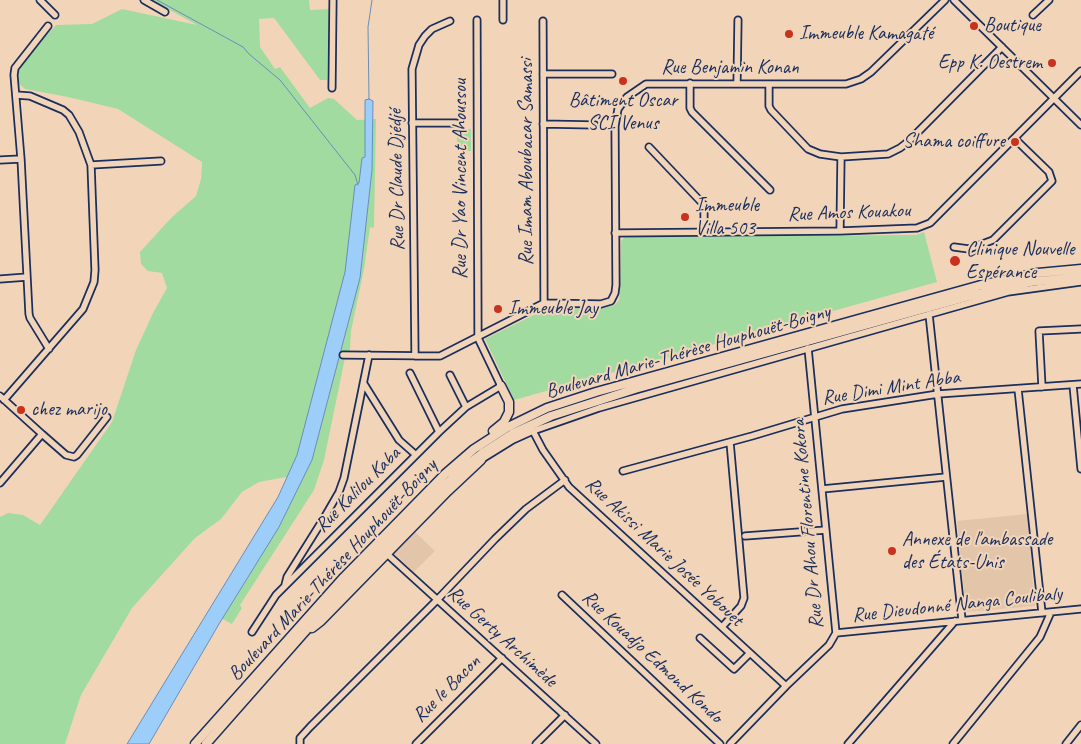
<!DOCTYPE html>
<html>
<head>
<meta charset="utf-8">
<style>
  body { margin:0 }
  canvas { display:block; background:#f2d5b9 }
</style>
</head>
<body>
<canvas width="1081" height="744"></canvas>
<script>
const c = document.querySelector('canvas').getContext('2d');
c.lineJoin = 'round';
function fillPath(path, color) {
  c.fillStyle = color;
  c.fill(path, 'evenodd');
}
function poly(rows) {
  const path = new Path2D();
  for (const r of rows) {
    path.moveTo(r[0], r[1]);
    for (let i = 2; i < r.length; i += 2) path.lineTo(r[i], r[i + 1]);
  }
  return path;
}
function stroke(path, color, width, dash) {
  c.strokeStyle = color;
  c.lineWidth = width;
  c.lineCap = dash ? 'butt' : 'round';
  c.setLineDash(dash || []);
  c.stroke(path);
}
function label(font, color, halo, rows, align = 'center') {
  c.font = font + ' Caveat,sans-serif';
  c.lineWidth = 4;
  c.setLineDash([]);
  c.textBaseline = 'middle';
  c.strokeStyle = halo;
  c.fillStyle = color;
  for (const [text, x, y, turn = 0] of rows) {
    c.save();
    c.translate(x, y);
    c.rotate((+turn || 0) * Math.PI / 180);
    c.textAlign = isNaN(turn) ? turn : align;
    if (halo) c.strokeText(text, 0, 0);
    c.fillText(text, 0, 0);
    c.restore();
  }
}
fillPath(poly([
  [1027,514,1035,606,966,612,957,521],
  [414,531,435,551,414,572,393,552]
]), '#e3c6aa');
fillPath(poly([
  [152,0,309,0,310,10,329,9,327,80,320,80,274,18,259,19,260,47,275,69,280,67,310,108,328,98,334,99,357,120,376,119,374,228,370,227,364,269,351,331,350,349,349,358,345,358,324,460,314,490,240,605,242,608,232,624,215,615,297,475,259,482,242,492,221,519,195,538,132,608,81,695,65,744,0,744,0,517,8,513,23,515,40,525,112,422,136,350,153,313,167,288,162,273,148,271,141,264,140,252,171,218,196,196,201,179,202,162,118,109,68,97,25,89,17,82,17,72,40,42,56,25,92,24,122,9,197,25],
  [457,129,471,129,471,151,457,150],
  [924,232,937,282,514,400,485,339,546,309,602,308,615,305,619,300,620,294,621,241,625,237,916,235]
]), '#a2dba0');
const water = poly([
  [369,99,373,101,372,170,360,278,312,460,279,527,219,624,149,744,127,744,278,497,297,455,345,272,355,185,359,183,362,158,365,157,365,100,369,99]
]);
fillPath(water, '#9dcdf9');
stroke(water, '#698ebb', 1);
stroke(poly([
  [157,0,243,47,249,54,280,80,355,175,358,185],
  [369,99,368,27,372,0],
  [465,480,490,458]
]), '#698ebb', 1);
const street = poly([
  [40,0,55,15],
  [144,0,165,12],
  [503,0,503,20],
  [954,0,1081,125],
  [1033,15,1049,0],
  [543,21,544,303],
  [48,26,15,68,14,75,21,159,29,314,30,318,49,349],
  [543,74,612,74],
  [690,83,690,108,692,112,770,190],
  [737,84,738,20],
  [769,84,769,106,771,110,808,149,820,154,841,157,888,154,900,148,909,141,1002,47],
  [332,88,333,0],
  [412,123,456,123],
  [543,124,595,125],
  [649,147,704,205,704,231],
  [0,160,21,159],
  [91,165,161,161],
  [840,231,841,157],
  [615,233,840,231,917,228,930,223,1081,71],
  [954,247,969,249,993,240,1052,181,1049,172,1015,139],
  [0,279,27,277],
  [929,314,962,620],
  [343,355,440,356,544,303,601,304,611,301,615,293,616,285,615,126,618,109,627,97,646,84,846,84,861,79,871,72,945,0],
  [415,356,412,69,419,45,425,36,432,29,450,21],
  [410,373,439,432],
  [450,375,466,407],
  [364,384,399,440,416,455],
  [1073,385,1081,469],
  [1042,387,1039,331,1081,329],
  [1018,389,1042,613],
  [0,396,42,434,0,483],
  [4,400,83,309,94,282,95,270,91,165,79,132,69,115,63,110,30,96,16,95],
  [533,431,543,450,569,487,786,686],
  [42,434,66,455,74,457,77,455,107,417],
  [479,461,513,440,533,431,599,408,1008,292,1081,282],
  [623,471,752,436,842,409,938,394,1081,384],
  [822,489,946,477],
  [745,536,826,530],
  [387,554,596,744],
  [285,585,287,577,324,518,339,492,344,478,369,355],
  [562,595,720,744],
  [722,627,741,606,744,598,730,442],
  [252,632,276,595,439,432,466,407,501,386,478,338,477,20],
  [836,633,1081,609],
  [700,638,734,669,750,653],
  [300,744,300,738,310,727,437,600,495,539,526,509,565,480],
  [416,744,502,658],
  [536,744,565,715],
  [730,744,786,686,829,645,836,633,808,348],
  [848,744,955,621],
  [953,744,1040,637,1051,612],
  [1066,744,1081,725]
]);
const secondary = poly([
  [493,431,504,422,509,412,509,402,501,386],
  [312,628,321,621,448,491,481,460],
  [195,744,344,577,445,474,474,449,508,427,547,408,596,392,981,285,1038,273,1081,269],
  [206,744,338,594,434,496,461,470,484,452,512,434,551,416,635,389,970,296,1030,282,1081,277]
]);
stroke(street, '#1b2f5e', 9);
stroke(secondary, '#1b2f5e', 11);
stroke(street, '#f2d5b9', 5.5);
stroke(secondary, '#f2d5b9', 8);
for (const [x, y, r, color] of [
  [974,26,5,"#c8321e"],
  [789,34,5,"#c8321e"],
  [1052,63,5,"#c8321e"],
  [623,81,5,"#c8321e"],
  [1015,142,5,"#c8321e"],
  [685,217,5,"#c8321e"],
  [955,261,6,"#c8321e"],
  [498,309,5,"#c8321e"],
  [21,410,5,"#c8321e"],
  [892,551,5,"#c8321e"]
]) {
  const dot = new Path2D();
  dot.arc(x, y, r, 0, 2 * Math.PI);
  c.fillStyle = color;
  c.fill(dot);
  stroke(dot, '#f2d5b9', 2);
}
label('20px', '#1b2f5e', '#f2d5b9', [
  ["Boutique",984,26],
  ["Immeuble Kamagaté",799,34],
  ["Epp K. Oestrem",1042,63,"right"],
  ["Bâtiment Oscar",623,101,"center"],
  ["SCI Venus",623,124,"center"],
  ["Shama coiffure",1005,142,"right"],
  ["Immeuble",695,206],
  ["Villa 503",695,229],
  ["Clinique Nouvelle",966,250],
  ["Espérance",966,273],
  ["Immeuble Jay",508,309],
  ["chez marijo",31,410],
  ["Annexe de l'ambassade",902,540],
  ["des États-Unis",902,563]
], 'left');
label('20px', '#1b2f5e', '#f2d5b9', [
  ["Rue Benjamin Konan",730,68],
  ["Rue Imam Aboubacar Samassi",527,162,-90],
  ["Rue Dr Yao Vincent Ahoussou",461,179,-90],
  ["Rue Dr Claude Djédjé",397,180,-91],
  ["Rue Amos Kouakou",849,213,-2],
  ["Boulevard Marie-Thérèse Houphouët-Boigny",688,352,-16],
  ["Rue Dimi Mint Abba",891,388,-9],
  ["Rue Kalilou Kaba",358,490,-45],
  ["Rue Dr Ahou Florentine Kokora",808,524,-95],
  ["Rue Akissi Marie Josée Yobouet",664,552,43],
  ["Boulevard Marie-Thérèse Houphouët-Boigny",333,570,-47],
  ["Rue Dieudonné Nanga Coulibaly",957,605,-6],
  ["Rue Gerty Archimède",502,637,42],
  ["Rue Kouadjo Edmond Kondo",652,657,43],
  ["Rue le Bacon",447,689,-45]
]);
</script>
</body>
</html>
